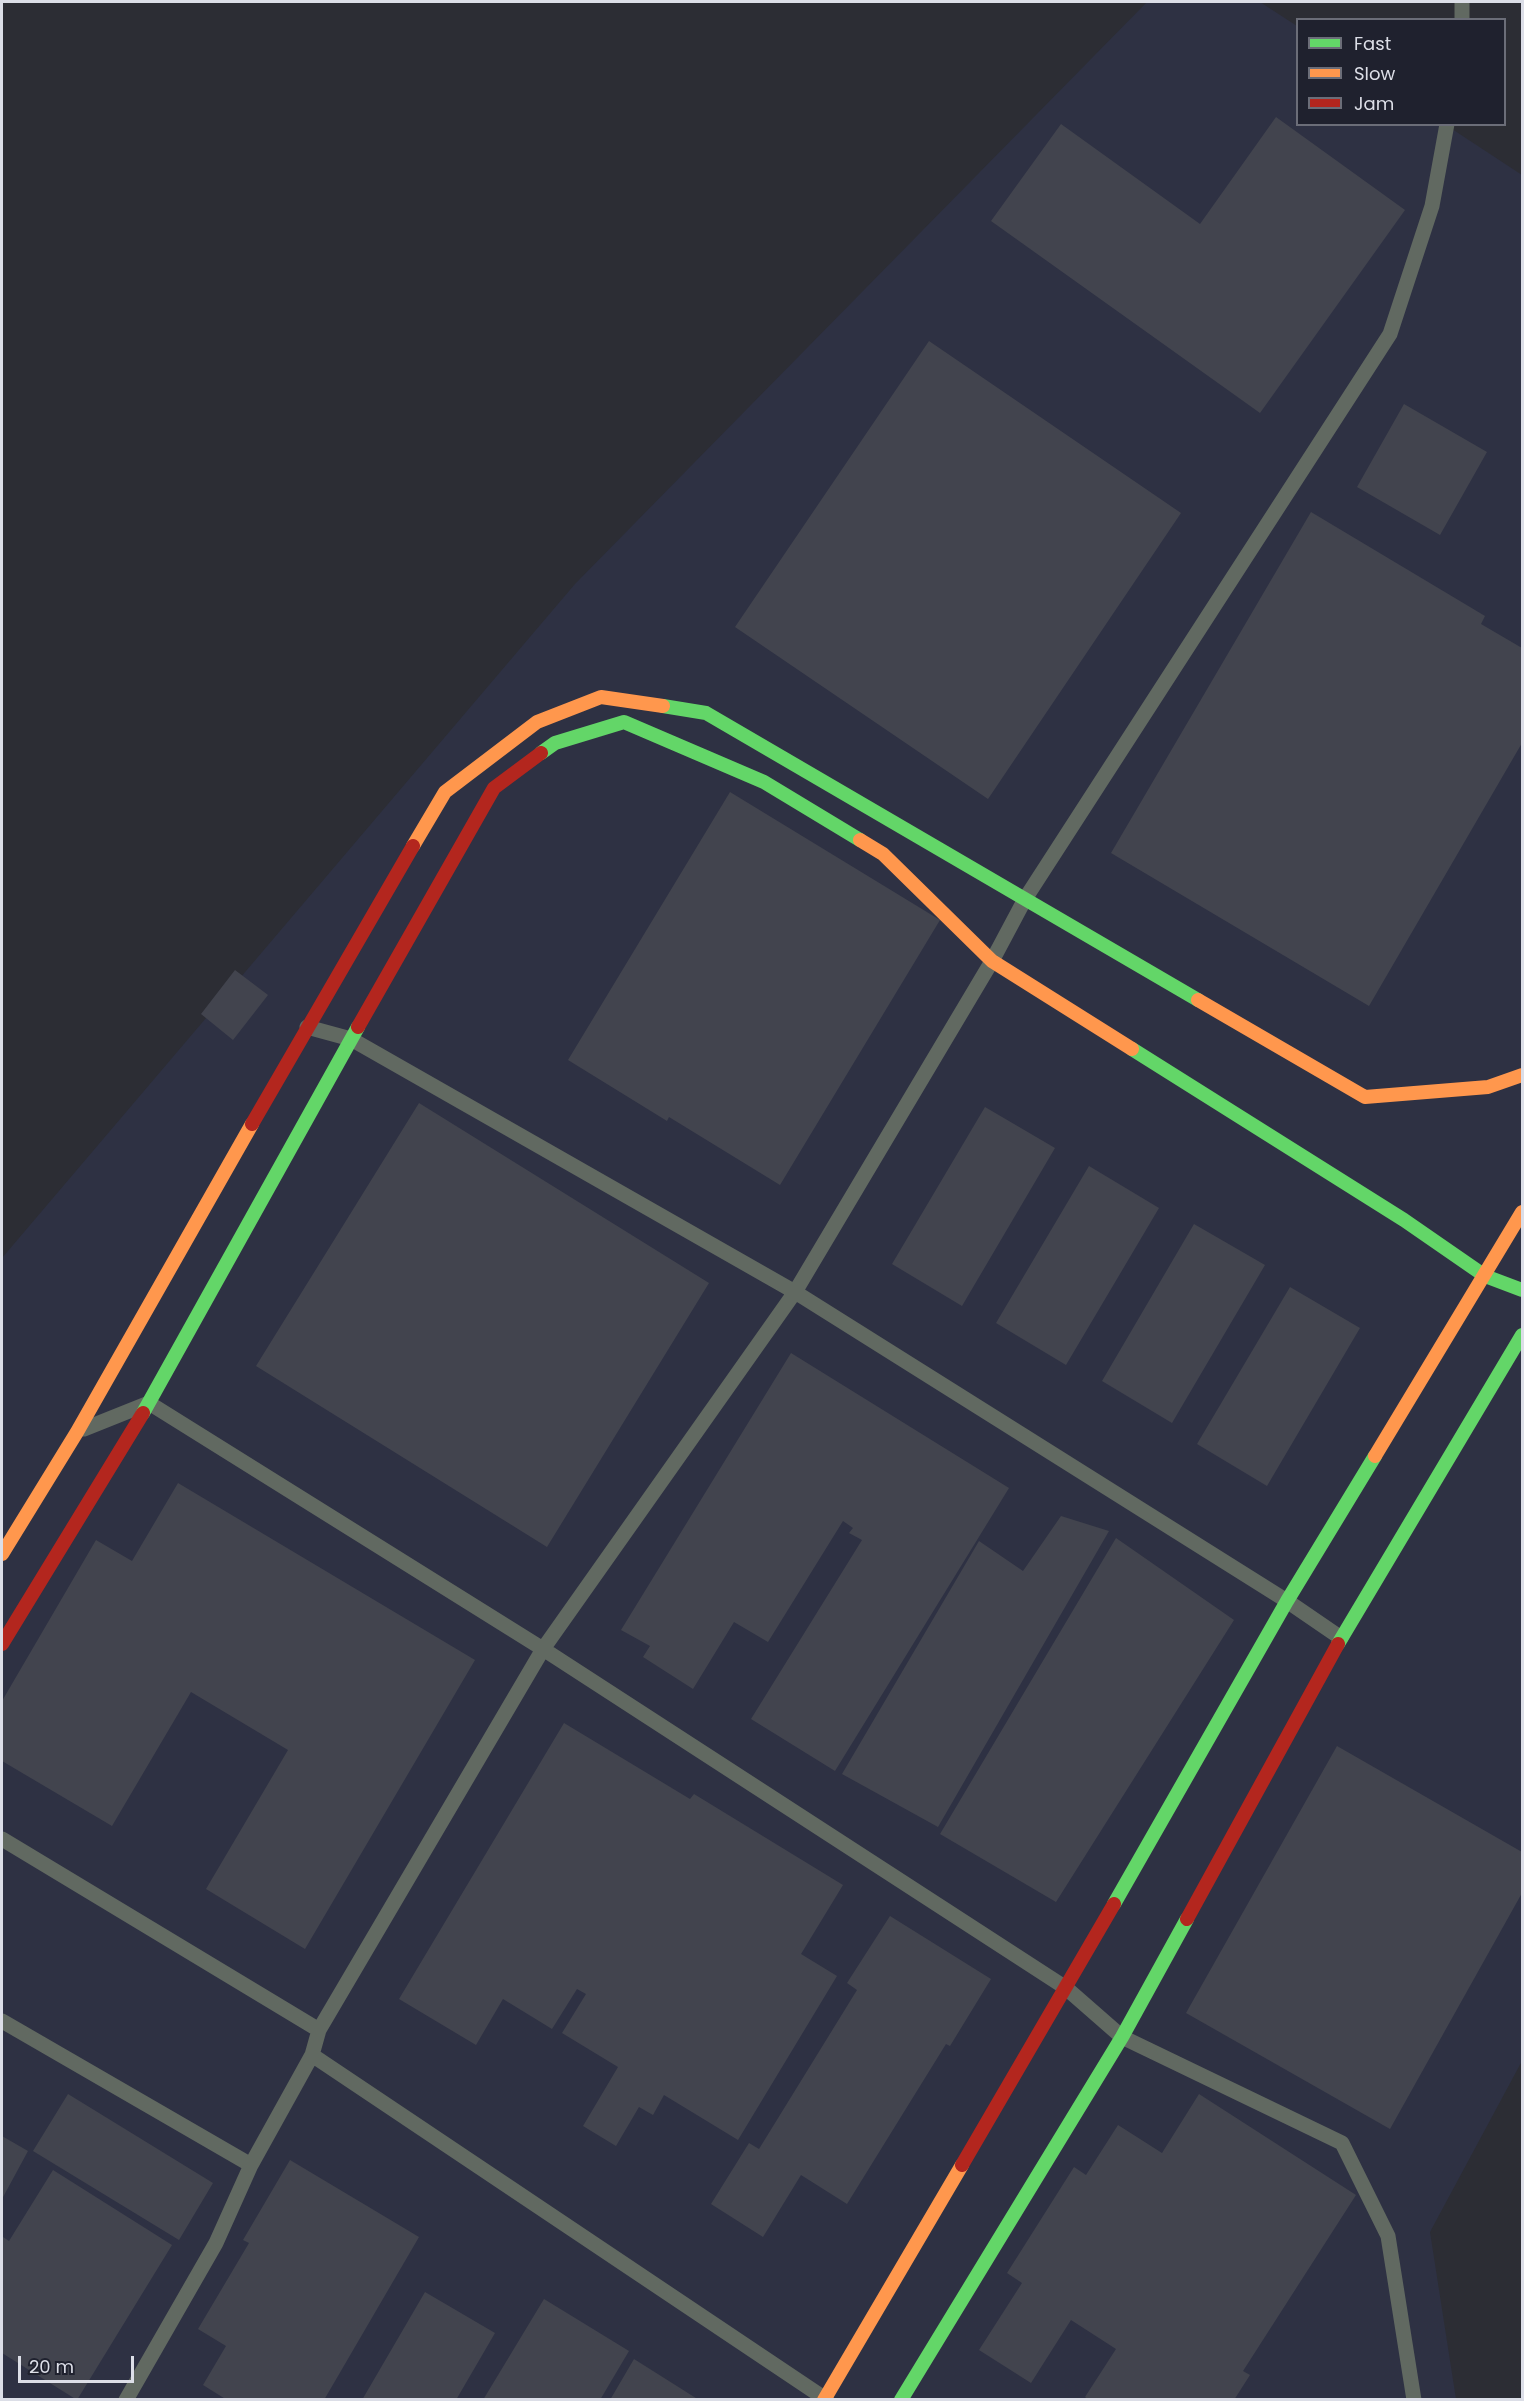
<!DOCTYPE html>
<html>
<head>
<meta charset="utf-8">
<style>
  body { margin:0 }
  #map { position:relative; width:1524px; height:2401px; overflow:hidden; background:#2c2d34; font-family:Poppins,sans-serif }
  canvas { display:block }
  .frame { position:absolute; inset:0; border:3px solid #dcdee7; pointer-events:none }
  .legend { position:absolute; left:1296px; top:18px; width:210px; height:108px; box-sizing:border-box; background:#1f212e; border:2px solid #6b6d78; margin:0; padding:8px 10px; list-style:none; font-size:18px; color:#dcdee7 }
  .legend li { display:flex; align-items:center; gap:12px; height:30px }
  .legend b { width:30px; border:2px solid #6b6d78 }
  .scale { position:absolute; left:18px; top:2356px; width:116px; height:27px; box-sizing:border-box; border:3px solid #dcdee7; border-top:0; padding-left:8px; font-size:18px; line-height:21px; white-space:nowrap; color:#dcdee7; -webkit-text-stroke:4px #1f212e; paint-order:stroke }
</style>
</head>
<body>
<div id="map">
<canvas width="1524" height="2401"></canvas>
<div class="frame"></div>
<ul class="legend">
<li><b style="height:8px;background:#63d668"></b>Fast</li>
<li><b style="height:8px;background:#ff974d"></b>Slow</li>
<li><b style="height:8px;background:#b3261e"></b>Jam</li>
</ul>
<div class="scale">20 m</div>
</div>
<script>
const c = document.querySelector('canvas').getContext('2d');
c.lineJoin = 'round';
function fillPath(path, color) {
  c.fillStyle = color;
  c.fill(path, 'evenodd');
}
function poly(rows) {
  const path = new Path2D();
  for (const r of rows) {
    path.moveTo(r[0], r[1]);
    for (let i = 2; i < r.length; i += 2) path.lineTo(r[i], r[i + 1]);
  }
  return path;
}
function stroke(path, color, width, dash) {
  c.strokeStyle = color;
  c.lineWidth = width;
  c.lineCap = dash ? 'butt' : 'round';
  c.setLineDash(dash || []);
  c.stroke(path);
}
fillPath(poly([
  [1147,2,1260,2,1297,26,1298,124,1446,125,1522,175,1522,2061,1430,2232,1456,2399,2,2400,2,1258,575,584]
]), '#2e3143');
fillPath(poly([
  [1276,117,1405,210,1260,413,991,221,1061,124,1200,224],
  [929,341,1181,513,988,799,735,627],
  [1404,404,1487,452,1440,535,1357,487],
  [1311,512,1485,616,1481,624,1522,648,1522,743,1369,1006,1111,853],
  [730,792,940,920,780,1185,669,1117,667,1121,568,1060],
  [235,970,268,995,233,1040,201,1014],
  [419,1103,709,1283,547,1547,256,1366],
  [985,1107,1055,1148,962,1306,892,1264],
  [1089,1166,1159,1208,1066,1365,996,1323],
  [1194,1224,1265,1265,1172,1423,1102,1381],
  [1290,1287,1360,1328,1267,1486,1197,1444],
  [791,1353,1009,1488,835,1771,751,1719,862,1540,849,1533,853,1528,843,1521,768,1642,734,1622,693,1689,643,1657,650,1646,621,1630],
  [178,1483,475,1660,305,1949,206,1889,288,1750,191,1692,112,1826,2,1761,2,1701,96,1540,132,1561],
  [1061,1516,1109,1531,938,1827,842,1774,979,1541,1023,1571],
  [1116,1538,1234,1620,1056,1902,940,1834],
  [564,1723,690,1799,694,1794,843,1885,801,1954,837,1976,738,2140,664,2095,653,2115,639,2107,616,2146,583,2126,618,2067,562,2033,586,1994,577,1989,552,2029,503,1999,476,2045,399,1999],
  [1337,1746,1522,1852,1522,1893,1390,2129,1186,2013],
  [890,1916,991,1979,950,2046,946,2044,847,2204,801,2175,763,2237,711,2204,749,2143,759,2149,857,1990,847,1983],
  [68,2094,213,2183,179,2240,33,2151],
  [1199,2094,1356,2195,1243,2371,1250,2375,1234,2400,1089,2400,1085,2397,1116,2349,1071,2320,1031,2383,979,2350,1022,2283,1007,2273,1074,2167,1086,2175,1118,2125,1162,2153],
  [2,2136,28,2151,2,2199],
  [290,2160,419,2237,324,2400,227,2400,203,2385,226,2346,198,2329,249,2243,243,2240],
  [53,2170,172,2245,77,2400,2,2353,2,2240,3,2237,9,2241],
  [425,2292,495,2333,456,2400,362,2400],
  [544,2299,629,2351,600,2400,483,2400],
  [634,2359,699,2400,610,2400]
]), '#42444e');
stroke(poly([
  [1462,20,1462,2],
  [307,1027,351,1039,795,1292,1287,1601,1341,1638],
  [84,1429,149,1403,543,1649,1066,1988,1122,2037,1342,2143,1388,2236,1414,2400],
  [2,1839,319,2030],
  [2,2021,251,2165],
  [312,2055,827,2400],
  [126,2400,216,2243,251,2165,312,2055,319,2030,543,1649,795,1292,992,961,1025,899,1390,334,1432,206,1447,124]
]), '#616961', 15);
stroke(poly([
  [663,706,706,713,1198,1000],
  [541,753,555,743,624,722,764,782,860,840],
  [1132,1049,1404,1220,1485,1276,1522,1290],
  [143,1413,358,1027],
  [1338,1644,1522,1335],
  [1114,1904,1287,1601,1375,1456],
  [901,2400,1122,2037,1187,1919]
]), '#63d668', 14);
stroke(poly([
  [860,840,883,854,992,961,1132,1049],
  [413,846,445,792,537,722,601,697,663,706],
  [1198,1000,1365,1097,1488,1087,1522,1075],
  [1375,1456,1522,1212],
  [2,1554,77,1432,252,1124],
  [824,2400,962,2165]
]), '#ff974d', 14);
stroke(poly([
  [358,1027,494,788,541,753],
  [252,1124,413,846],
  [2,1644,143,1413],
  [1187,1919,1338,1644],
  [962,2165,1114,1904]
]), '#b3261e', 14);
</script>
</body>
</html>
